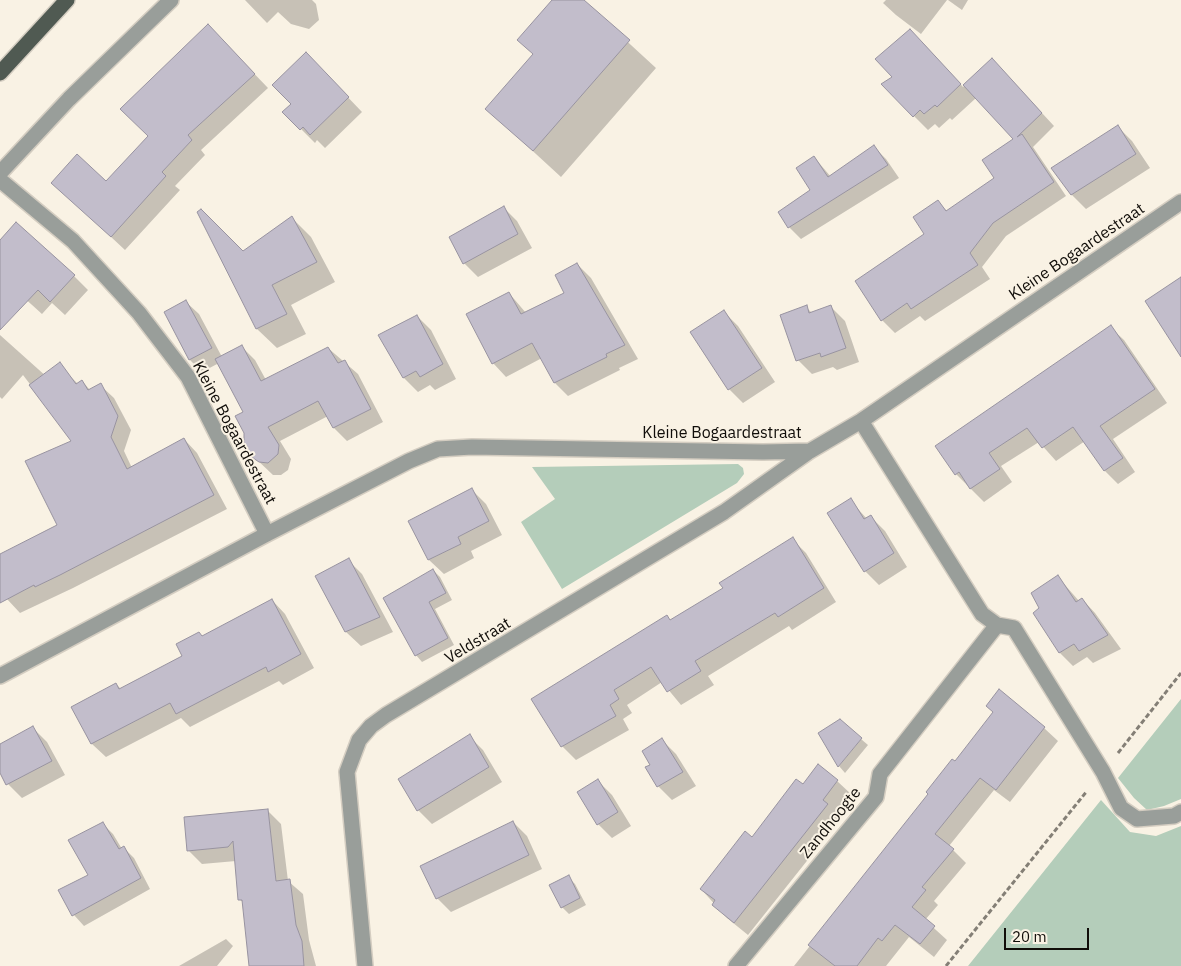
<!DOCTYPE html>
<html>
<head>
<meta charset="utf-8">
<style>
  body { margin:0 }
  #map { position:relative; width:1181px; height:966px; overflow:hidden; background:#f9f2e4; font-family:"IBM Plex Sans",sans-serif }
  canvas { display:block }
  .scale { position:absolute; left:1004px; top:928px; width:85px; height:22px; box-sizing:border-box; border:2px solid #100d09; border-top:0; padding-left:6px; font-size:15px; line-height:18px; white-space:nowrap; color:#100d09; -webkit-text-stroke:4px #f9f2e4; paint-order:stroke }
</style>
</head>
<body>
<div id="map">
<canvas width="1181" height="966"></canvas>
<div class="scale">20 m</div>
</div>
<script>
const c = document.querySelector('canvas').getContext('2d');
c.lineJoin = 'round';
function fillPath(path, color) {
  c.fillStyle = color;
  c.fill(path, 'evenodd');
}
function poly(rows) {
  const path = new Path2D();
  for (const r of rows) {
    path.moveTo(r[0], r[1]);
    for (let i = 2; i < r.length; i += 2) path.lineTo(r[i], r[i + 1]);
  }
  return path;
}
function stroke(path, color, width, dash) {
  c.strokeStyle = color;
  c.lineWidth = width;
  c.lineCap = dash ? 'butt' : 'round';
  c.setLineDash(dash || []);
  c.stroke(path);
}
function label(font, color, halo, rows, align = 'center') {
  c.font = font + ' "IBM Plex Sans",sans-serif';
  c.lineWidth = 4;
  c.setLineDash([]);
  c.textBaseline = 'middle';
  c.strokeStyle = halo;
  c.fillStyle = color;
  for (const [text, x, y, turn = 0] of rows) {
    c.save();
    c.translate(x, y);
    c.rotate((+turn || 0) * Math.PI / 180);
    c.textAlign = isNaN(turn) ? turn : align;
    if (halo) c.strokeText(text, 0, 0);
    c.fillText(text, 0, 0);
    c.restore();
  }
}
fillPath(poly([
  [738,464,743,468,744,474,737,483,562,589,521,522,555,499,532,467],
  [1181,699,1181,799,1164,806,1147,810,1134,798,1118,778],
  [1101,800,1130,832,1156,836,1181,826,1181,966,968,966]
]), '#b4cdba');
fillPath(poly([
  [245,0,312,0,316,4,319,20,309,29,291,24,278,12,267,23],
  [554,0,582,0,656,68,561,177,487,109,534,55],
  [886,0,947,0,921,34,896,15,883,3],
  [948,0,968,0,962,10],
  [222,40,268,88,201,150,205,155,175,186,180,190,125,250,67,196,106,183,150,136],
  [924,44,963,87,992,60,1005,73,1054,126,1033,147,1066,196,1006,236,982,267,990,279,925,321,920,316,895,333,882,320,926,234,938,202,948,212,996,178,1015,139,976,98,952,120,950,118,939,128,935,124,928,130,914,116,894,78],
  [320,68,362,112,325,148,317,140,315,143,284,112],
  [1118,127,1132,141,1150,168,1086,209,1072,195,1053,168],
  [874,147,886,159,899,178,801,239,789,227,812,190,814,157,831,177],
  [503,207,517,221,532,248,478,277,464,263],
  [199,212,243,252,291,217,311,237,335,282,291,305,306,334,277,348,257,329],
  [0,250,74,276,88,290,65,315,52,303,42,314,0,276],
  [577,264,591,278,638,359,619,368,620,370,568,396,555,383,542,358,506,377,493,363,509,293,526,313,566,294],
  [186,302,199,314,222,357,242,347,255,360,266,380,328,348,358,374,383,422,347,441,334,428,328,416,280,441,291,459,288,470,281,475,273,475,254,457,245,413,219,363,202,372,190,360],
  [806,307,812,313,831,307,845,321,859,362,837,370,833,367,812,374,798,360],
  [724,312,738,326,775,382,743,403,729,389],
  [417,316,431,330,456,379,435,390,430,385,418,392,404,378,380,336],
  [1110,327,1124,340,1167,403,1113,439,1135,472,1118,484,1105,471,1085,441,1056,461,1039,442,1001,466,1012,482,984,502,956,474,937,446],
  [0,335,57,386,68,374,78,384,82,381,90,390,100,385,114,398,131,430,124,451,132,468,184,439,197,453,227,509,73,588,20,613,7,599,0,586,0,556,59,525,73,441,23,375,2,399,0,397],
  [472,490,486,504,502,535,471,551,474,558,444,574,429,560,410,522],
  [850,500,867,519,871,517,885,531,907,567,879,585,865,571],
  [792,539,806,553,836,602,792,630,789,626,708,676,714,685,681,705,662,682,627,705,632,713,623,719,629,730,576,760,562,746,533,699,671,621,724,588],
  [348,560,362,574,393,632,361,646,346,632,317,577],
  [433,570,440,577,452,600,435,609,454,645,422,662,416,655],
  [1058,577,1079,601,1082,599,1095,613,1121,649,1093,663,1087,657,1073,666,1060,653,1034,613,1040,609],
  [272,600,285,614,314,668,283,685,279,681,190,727,181,718,106,757,92,744,73,707,116,684,121,689,184,656,203,637],
  [33,728,47,742,65,775,22,798,8,784,0,770,0,745],
  [1044,728,1058,741,1010,802,994,790,949,846,966,863,934,901,938,905,925,920,947,940,934,957,909,937,886,966,794,966,955,763],
  [469,736,483,750,502,782,432,824,418,810],
  [861,739,868,745,845,773,839,766],
  [662,740,676,754,696,786,672,800,658,786],
  [598,781,612,795,631,826,612,838,598,824],
  [837,781,851,794,836,813,841,818,748,935,727,918,701,889,803,786],
  [268,811,281,824,288,881,303,894,309,940,316,966,250,966,244,903,239,899,236,861,202,864,189,851],
  [513,822,527,836,542,869,451,912,437,898],
  [103,824,113,834,122,849,124,848,134,858,150,889,84,926,74,915,60,891,90,876],
  [568,877,575,884,586,905,569,914,562,907],
  [226,939,233,946,217,966,179,966]
]), '#0003');
const building = poly([
  [552,0,584,0,630,40,533,151,485,109,533,54,517,40,552,0],
  [208,24,255,74,188,135,192,140,162,172,166,176,111,237,51,183,77,154,106,181,148,136,120,109,208,24],
  [910,29,961,84,937,107,935,105,924,114,920,110,913,117,881,84,892,77,875,59,910,29],
  [306,52,349,97,310,135,303,127,300,130,282,112,291,104,272,85,306,52],
  [992,58,1042,113,1017,137,1022,134,1054,182,993,223,970,253,978,265,911,309,907,303,881,321,855,281,924,234,913,217,938,200,946,211,994,178,982,160,1013,139,963,85,992,58],
  [1118,125,1136,154,1071,195,1051,168,1118,125],
  [874,145,888,165,788,228,778,212,810,190,796,168,814,156,828,177,874,145],
  [504,206,518,234,463,264,449,237,504,206],
  [201,209,243,251,292,216,317,262,272,285,287,314,256,329,197,212,201,209],
  [16,222,75,275,50,302,38,290,0,330,0,240,16,222],
  [577,263,625,345,606,354,607,357,554,383,532,343,492,364,466,314,509,292,521,314,564,293,555,275,577,263],
  [1181,277,1181,357,1145,301,1181,277],
  [186,300,212,348,189,360,164,312,186,300],
  [807,305,809,313,831,305,846,348,821,357,820,353,796,361,780,315,807,305],
  [724,310,762,368,728,390,690,332,724,310],
  [417,315,443,364,420,377,416,371,403,378,378,335,417,315],
  [1111,325,1155,389,1100,426,1123,458,1104,471,1073,427,1042,448,1027,428,989,453,1000,469,970,489,959,472,955,475,935,446,1111,325],
  [242,345,261,381,328,347,338,363,345,360,371,409,333,428,318,401,268,427,279,445,278,454,268,463,259,462,253,458,244,443,244,433,235,416,243,412,215,359,242,345],
  [60,362,76,384,82,380,88,390,101,383,118,416,111,437,127,469,184,438,214,495,60,575,35,587,34,585,0,603,0,554,57,525,25,461,71,441,29,385,60,362],
  [472,488,489,521,458,537,461,544,428,560,408,521,472,488],
  [851,498,864,519,871,515,894,553,864,572,827,513,851,498],
  [793,537,824,588,778,617,775,613,695,661,701,671,667,692,651,667,614,690,619,699,610,705,616,716,561,747,531,699,667,615,670,620,723,588,719,583,793,537],
  [349,558,380,617,345,632,315,576,349,558],
  [433,569,446,593,429,602,448,638,415,656,383,598,433,569],
  [1058,575,1076,602,1082,598,1108,635,1079,651,1074,644,1059,653,1033,613,1039,608,1031,593,1058,575],
  [272,599,301,654,268,672,266,667,176,714,170,703,91,744,71,707,116,683,119,689,182,656,176,644,199,632,202,636,272,599],
  [999,689,1045,727,996,790,980,778,935,834,954,849,922,887,926,890,912,907,935,926,920,944,895,925,882,941,878,938,857,966,835,966,808,945,928,794,926,792,952,759,955,761,993,712,986,706,999,689],
  [840,719,862,738,838,767,818,733,840,719],
  [33,726,52,761,6,785,0,773,0,744,33,726],
  [470,734,489,767,417,811,398,779,470,734],
  [662,738,683,772,657,787,645,767,650,765,642,751,662,738],
  [818,764,838,780,823,800,828,804,734,923,712,905,715,900,700,889,745,831,752,837,796,779,803,784,818,764],
  [598,779,618,812,597,825,577,792,598,779],
  [268,809,276,881,290,879,296,925,302,941,304,966,249,966,242,900,238,900,233,841,228,847,187,851,184,817,268,809],
  [513,821,529,855,436,899,420,866,513,821],
  [103,822,119,849,124,846,141,878,72,916,58,890,88,875,68,840,103,822],
  [569,875,580,898,561,908,549,885,569,875]
]);
fillPath(building, '#c2bdcb');
stroke(building, '#9893a0', 1);
const minor = poly([
  [0,173,69,99,171,0],
  [0,180,73,241,139,313,188,377,267,534],
  [861,421,982,614,997,625,1014,628,1103,772,1121,808,1137,819,1174,816,1181,812],
  [0,676,267,534,409,461,438,449,472,447,763,452,810,451],
  [365,966,347,772,359,740,371,726,386,715,724,512,810,451,861,421,1181,202],
  [736,966,876,797,880,774,997,625]
]);
const major = poly([
  [0,73,67,0]
]);
stroke(minor, '#d4cdc1', 18);
stroke(major, '#d4cdc1', 18);
stroke(poly([
  [1118,753,1181,673],
  [946,966,1087,791]
]), '#847f76', 3, [5, 2.5]);
stroke(minor, '#999e9a', 15);
stroke(major, '#505a52', 15);
label('16px', '#100d09', '#f9f2e4', [
  ["Kleine Bogaardestraat",1077,252,-34],
  ["Kleine Bogaardestraat",234,433,62],
  ["Kleine Bogaardestraat",722,433],
  ["Veldstraat",478,641,-31],
  ["Zandhoogte",831,823,-51]
]);
</script>
</body>
</html>
